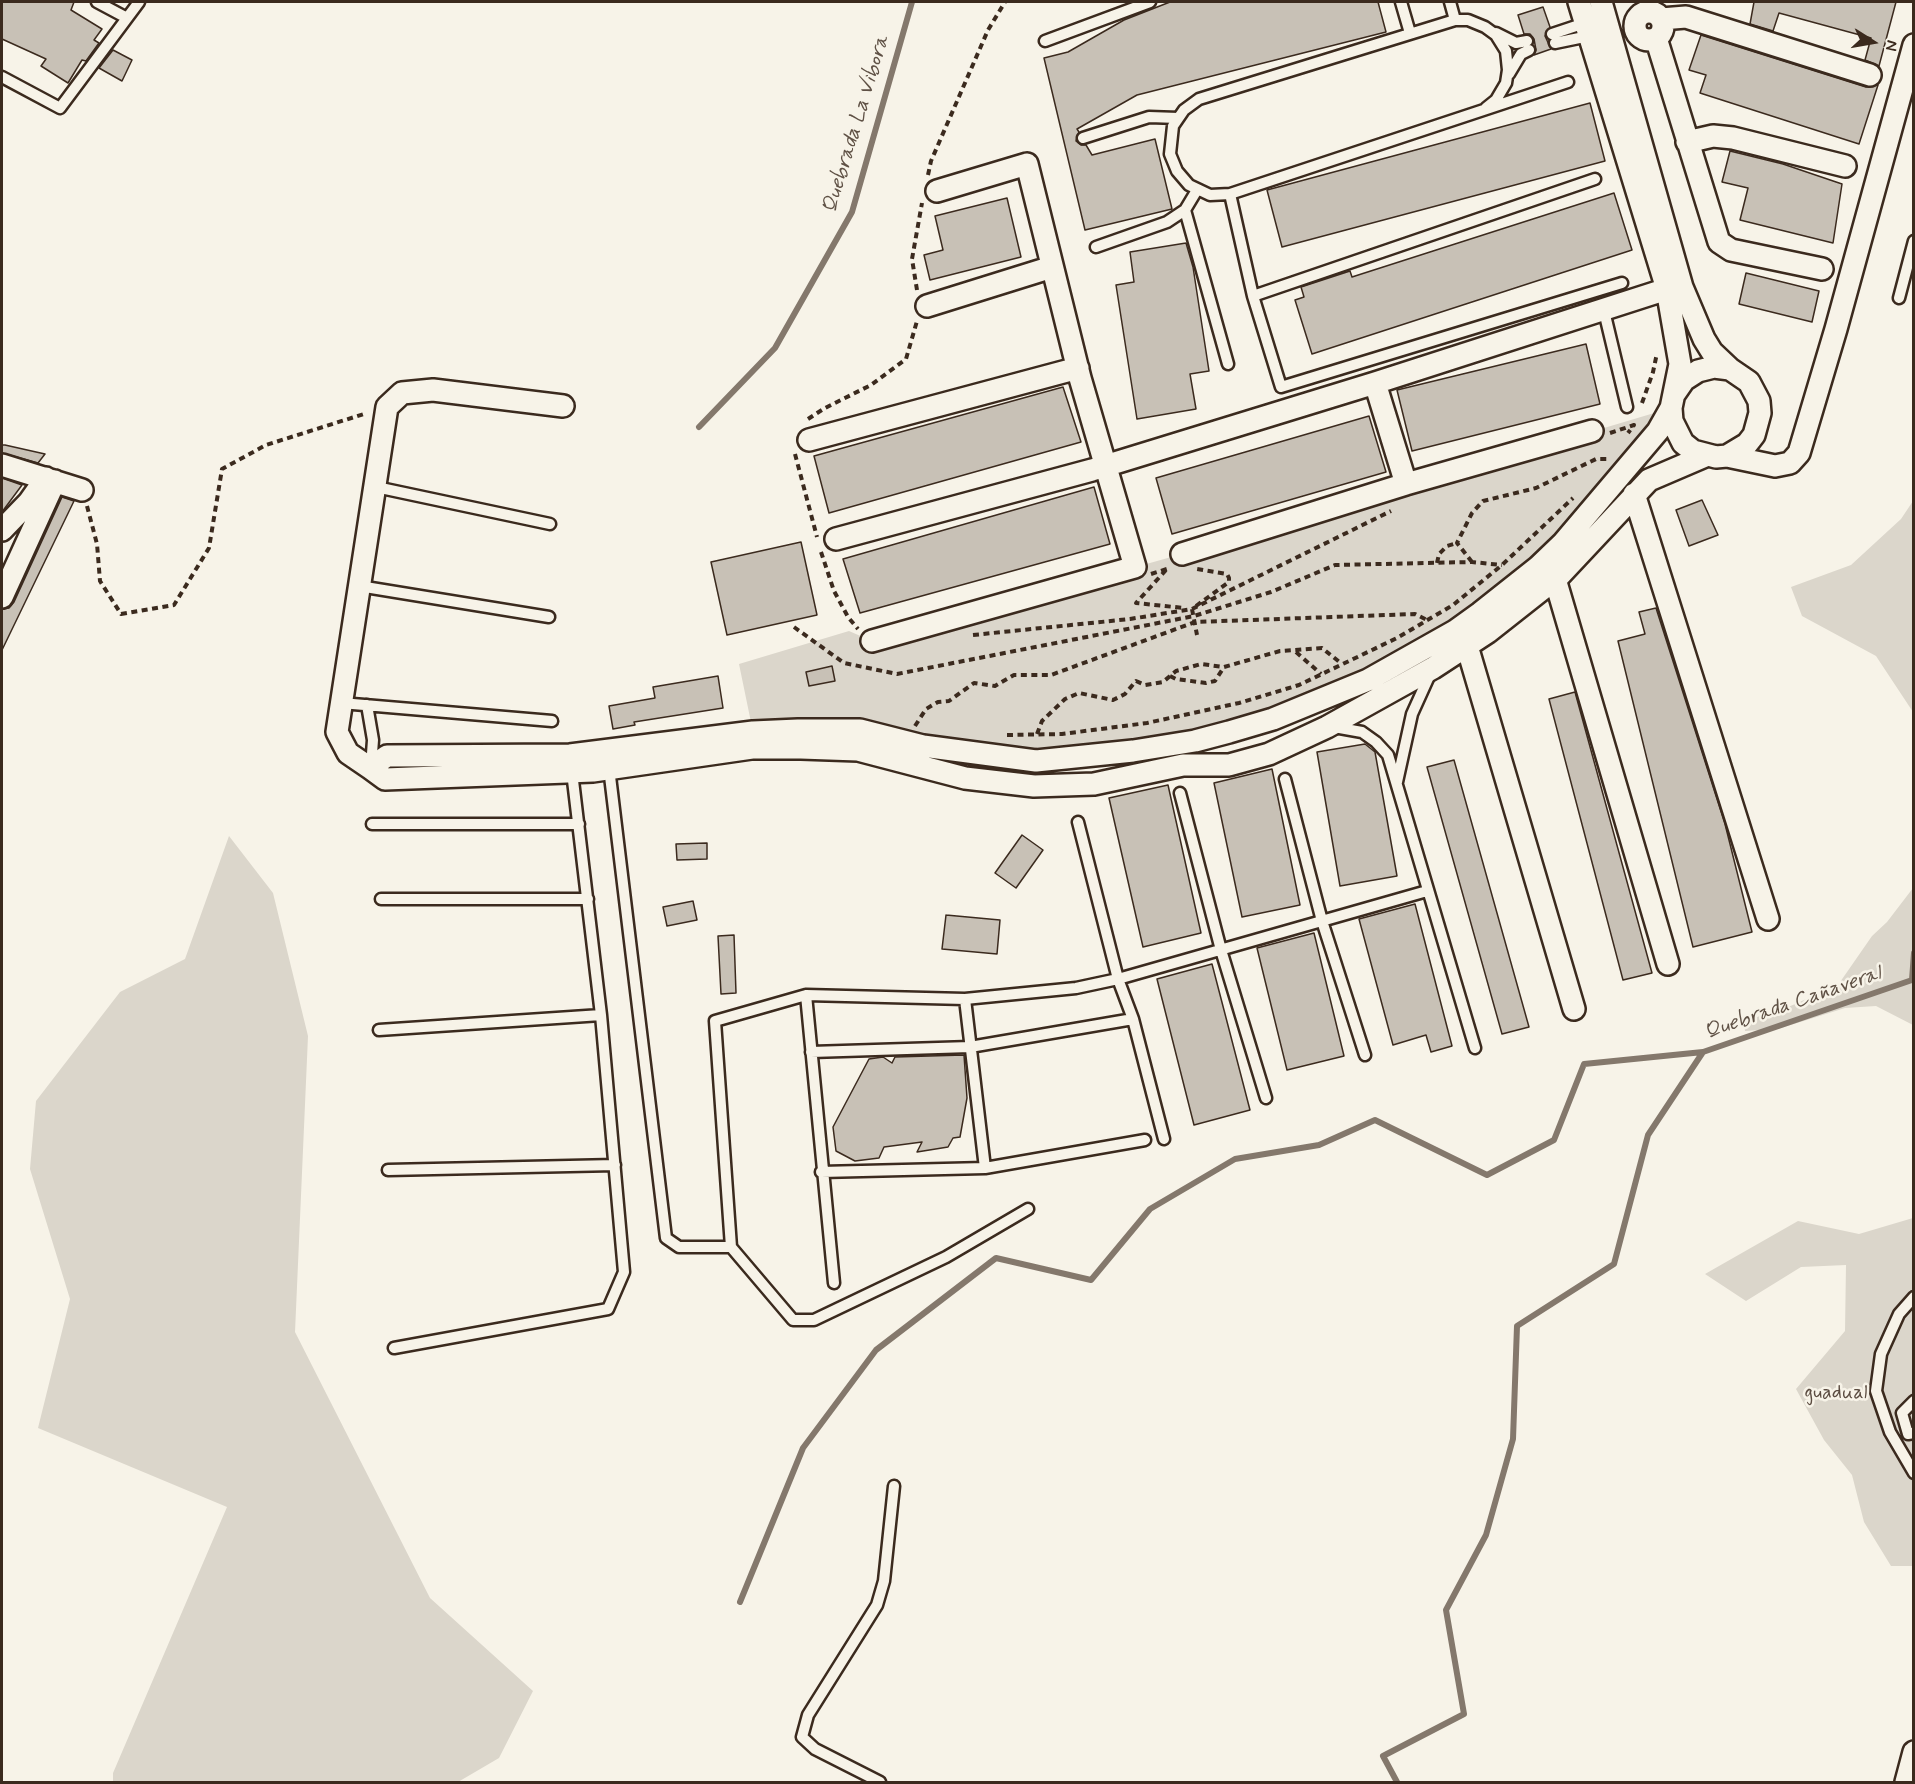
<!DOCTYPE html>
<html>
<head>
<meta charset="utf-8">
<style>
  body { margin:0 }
  #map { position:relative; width:1915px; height:1784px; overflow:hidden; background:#f7f3e8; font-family:Mynerve,sans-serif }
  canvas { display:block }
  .frame { position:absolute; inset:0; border:3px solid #3b2a1e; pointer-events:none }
  .north { position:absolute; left:1843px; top:12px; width:60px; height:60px; -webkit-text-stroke:4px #f7f3e8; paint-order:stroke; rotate:101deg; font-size:16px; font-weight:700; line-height:24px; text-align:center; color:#3b2a1e }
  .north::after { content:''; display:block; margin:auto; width:21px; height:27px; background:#3b2a1e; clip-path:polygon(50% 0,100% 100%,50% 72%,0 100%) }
</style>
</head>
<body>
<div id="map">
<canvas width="1915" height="1784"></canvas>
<div class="frame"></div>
<div class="north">N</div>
</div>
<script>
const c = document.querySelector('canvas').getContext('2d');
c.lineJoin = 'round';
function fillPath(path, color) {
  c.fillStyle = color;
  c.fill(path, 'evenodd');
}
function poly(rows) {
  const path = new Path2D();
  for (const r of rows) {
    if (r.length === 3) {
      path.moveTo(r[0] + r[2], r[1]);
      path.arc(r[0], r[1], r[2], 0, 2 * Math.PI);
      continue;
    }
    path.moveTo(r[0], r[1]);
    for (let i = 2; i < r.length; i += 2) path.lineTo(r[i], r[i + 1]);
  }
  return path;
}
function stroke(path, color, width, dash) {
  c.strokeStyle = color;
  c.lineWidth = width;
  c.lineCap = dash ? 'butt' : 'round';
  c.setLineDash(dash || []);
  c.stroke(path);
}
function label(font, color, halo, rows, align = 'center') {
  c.font = font + ' Mynerve,sans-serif';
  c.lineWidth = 5;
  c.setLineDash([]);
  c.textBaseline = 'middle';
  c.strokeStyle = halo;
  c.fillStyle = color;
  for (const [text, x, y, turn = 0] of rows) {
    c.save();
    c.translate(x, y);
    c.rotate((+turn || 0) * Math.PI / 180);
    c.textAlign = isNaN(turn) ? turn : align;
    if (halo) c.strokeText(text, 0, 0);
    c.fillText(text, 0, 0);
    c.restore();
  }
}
fillPath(poly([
  [1671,408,1644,446,1480,613,1273,719,1064,759,753,732,739,664,849,631,872,641,1182,554],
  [1913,501,1913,712,1876,656,1802,616,1791,587,1851,565,1901,519],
  [229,836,273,893,308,1036,295,1332,430,1598,533,1691,499,1758,458,1782,113,1782,113,1773,227,1507,38,1428,70,1299,30,1169,36,1101,120,992,185,959],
  [1913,888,1913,1025,1876,1006,1845,1008,1778,1029,1745,1031,1744,1021,1786,1008,1838,985,1872,936,1887,922],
  [1913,1218,1913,1566,1891,1566,1864,1522,1852,1475,1824,1440,1796,1389,1845,1331,1846,1265,1801,1267,1746,1301,1705,1274,1798,1221,1859,1234]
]), '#dbd6cb');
stroke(poly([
  [699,427,775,348,852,212,912,2],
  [740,1602,803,1448,876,1350,996,1258,1091,1280,1150,1209,1235,1159,1319,1145,1375,1120,1487,1175,1554,1140,1584,1064,1703,1052],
  [1397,1782,1383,1756,1464,1714,1446,1610,1486,1535,1513,1439,1517,1326,1614,1264,1648,1135,1703,1052,1912,980,1914,953]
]), '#84786c', 6);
const building = poly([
  [2,2,74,2,71,10,102,29,94,40,99,43,86,61,82,60,68,83,41,66,46,59,2,39,2,2],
  [1170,2,1378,2,1386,32,1137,95,1077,129,1079,132,1076,141,1081,145,1086,145,1092,155,1155,139,1172,209,1085,230,1044,58,1068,52,1124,20,1170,2],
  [1754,2,1896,2,1879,66,1865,60,1871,38,1779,13,1773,31,1750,24,1754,2],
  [1543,7,1550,27,1545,36,1551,49,1534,55,1536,50,1534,39,1530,34,1524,34,1518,15,1543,7],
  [1701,35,1866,87,1878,85,1859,144,1700,93,1706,75,1689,70,1701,35],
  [113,50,132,60,122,81,99,68,113,50],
  [1590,103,1605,161,1282,247,1267,190,1590,103],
  [1730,151,1783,164,1842,184,1833,243,1740,220,1748,188,1722,182,1730,151],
  [1614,193,1632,250,1312,354,1295,300,1304,297,1301,287,1350,271,1352,277,1614,193],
  [1007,198,1021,257,930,280,924,255,943,250,935,216,1007,198],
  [1186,243,1193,267,1209,371,1190,374,1196,409,1137,419,1116,285,1134,282,1130,252,1186,243],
  [1746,273,1819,291,1812,322,1739,304,1746,273],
  [1586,344,1600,404,1412,451,1397,390,1586,344],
  [1063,387,1081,442,829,513,814,456,1063,387],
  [1369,416,1386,472,1172,534,1156,478,1369,416],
  [2,445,5,445,45,454,38,463,2,453,2,445],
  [2,478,22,485,2,512,2,478],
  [1094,487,1110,544,860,613,843,559,1094,487],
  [62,497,74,501,2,650,2,609,9,608,14,602,62,497],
  [1702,500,1718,535,1689,546,1676,510,1702,500],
  [801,542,817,615,727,635,711,562,801,542],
  [1656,608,1725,824,1752,932,1693,947,1618,641,1645,634,1639,612,1656,608],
  [832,666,835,681,809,686,806,672,832,666],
  [718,676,723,708,634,722,635,725,613,729,609,706,655,698,653,687,718,676],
  [1575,692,1652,973,1623,980,1549,699,1575,692],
  [1365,744,1375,752,1397,876,1340,886,1317,752,1365,744],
  [1454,760,1529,1027,1502,1034,1427,767,1454,760],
  [1272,769,1300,905,1242,917,1214,783,1272,769],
  [1168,785,1201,933,1143,947,1109,798,1168,785],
  [1022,835,1043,850,1016,888,995,873,1022,835],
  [707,843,707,859,677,860,676,844,707,843],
  [693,901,697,920,667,926,663,907,693,901],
  [1415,904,1452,1046,1431,1052,1426,1035,1393,1045,1359,919,1415,904],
  [946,915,1000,920,997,954,942,949,946,915],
  [1314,933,1344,1056,1287,1070,1257,948,1314,933],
  [734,935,736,993,721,994,718,936,734,935],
  [1212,964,1250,1110,1194,1125,1157,979,1212,964],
  [964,1055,967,1098,960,1137,953,1138,948,1147,917,1152,922,1142,884,1147,879,1158,855,1161,836,1151,833,1127,869,1059,883,1057,892,1063,895,1057,964,1055]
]);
fillPath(building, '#c8c1b6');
stroke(building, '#3b2a1e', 1.5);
const service = poly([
  [97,2,127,18],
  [1401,2,1410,33],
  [1450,2,1455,20],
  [1496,33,1516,43,1527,41],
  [1552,34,1585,23],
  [1045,41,1150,2],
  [1555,43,1589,36],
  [1509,74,1521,54,1529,50],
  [2,77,60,108,139,2],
  [1486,108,1496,100,1506,83,1508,70,1506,51,1496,35,1485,27,1468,20,1455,20,1199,99,1184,110,1173,126,1170,154,1177,171,1189,185,1210,195,1230,194,1568,82],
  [1083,138,1149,117,1178,118],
  [1230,194,1253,296,1281,387,1622,283],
  [1185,210,1228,364],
  [1096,247,1167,222,1185,210,1197,190],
  [1253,296,1595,179],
  [1899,298,1914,241],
  [1604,311,1627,407],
  [376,487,550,524],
  [359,586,549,617],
  [341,703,552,721],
  [367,705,373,740,371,767],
  [1334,727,1362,732,1376,742,1388,755,1475,1048],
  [609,768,666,1238,679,1247,731,1247,793,1320,814,1320,946,1257,1028,1209],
  [1285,779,1322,921,1365,1055],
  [1397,782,1412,714,1431,672],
  [1180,793,1221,950,1266,1098],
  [1078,822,1118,979,1133,1019,1164,1139],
  [372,824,579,824],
  [381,899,588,899],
  [806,995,834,1283],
  [965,999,985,1168],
  [379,1030,601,1015],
  [811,1052,970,1047,1133,1019],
  [388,1170,615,1165],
  [821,1172,985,1168,1145,1140],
  [731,1247,715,1021,806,995,965,999,1076,988,1118,979,1427,891],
  [1914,1297,1899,1314,1881,1354,1876,1391,1890,1432,1914,1473],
  [394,1348,608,1309,624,1272,601,1015,572,772],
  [1914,1401,1902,1413,1908,1434,1914,1433],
  [880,1782,815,1749,802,1737,808,1715,877,1605,884,1581,894,1486]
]);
const minor = poly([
  [1579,2,1667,289,1680,364,1671,408,1672,421,1683,443,1693,451,1716,457,1727,456,1747,444,1754,435,1760,413,1759,401,1749,382,1730,369,1712,352,1704,339,1682,287,1601,2],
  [1649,26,14],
  [1661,19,1686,17,1870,75],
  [1656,38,1719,242,1731,250,1822,269],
  [1687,142,1713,136,1733,138,1845,166],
  [927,306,1052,267],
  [1375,383,1406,484],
  [1675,393,1684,380,1698,371,1714,367,1730,369],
  [1671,408,1658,431,1563,543,1538,567,1480,613,1455,631,1368,680,1273,719,1229,732,1195,741,1133,751,1036,761,923,746,860,730,798,730,753,732,570,755,387,756,370,768,385,779,593,771,752,748,801,748,858,750,965,778,1034,786,1094,784,1183,765,1229,765,1269,754,1327,727,1433,668,1488,632,1559,576,1649,480,1705,456],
  [809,440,1078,368],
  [1727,456,1775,466,1790,463,1799,453,1836,329,1914,45],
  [2,465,82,490],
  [1634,494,1768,919],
  [2,530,29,502,46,478],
  [836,539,1092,470,1375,383,1667,289],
  [1182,554,1406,484,1592,431],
  [1555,579,1668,964],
  [2,597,55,481],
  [872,641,1135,567,1080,378,1027,164,937,191],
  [1467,646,1574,1009],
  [370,768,348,753,337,732,387,407,402,393,433,390,563,406],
  [1906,1782,1914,1752]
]);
stroke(service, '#3b2a1e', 15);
stroke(minor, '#3b2a1e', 26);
stroke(poly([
  [928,175,931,161,988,30,1005,2],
  [917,290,912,259,922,203],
  [1642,403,1653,372,1657,353],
  [808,419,825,408,871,385,906,359,917,321],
  [1610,433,1634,425,1628,433],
  [795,454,817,537],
  [87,506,97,544,100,581,121,614,174,605,209,548,222,469,266,445,367,413],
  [821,552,834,591,848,617,858,629],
  [1472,562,1457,543,1472,513,1483,501,1536,488,1596,459,1608,459],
  [1437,563,1439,554,1447,546,1457,543],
  [1166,570,1136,603,1184,608],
  [1151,574,1170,568],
  [1196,606,1229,582,1229,578,1227,574,1197,569],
  [1192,609,1197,635],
  [794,627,844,663,897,674,1194,616,1271,592,1335,565,1472,562,1502,565],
  [973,635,1130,619,1192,609,1391,511],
  [1296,652,1321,674],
  [1170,676,1176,679,1206,683,1215,681,1224,667],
  [915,726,926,709,938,702,949,701,974,683,995,686,1014,675,1051,675,1195,622,1415,614,1427,620],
  [1037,734,1042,721,1065,699,1079,693,1113,700,1125,694,1136,681,1145,685,1163,682,1176,671,1201,664,1224,667,1280,651,1322,648,1342,664],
  [1007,735,1062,734,1147,723,1239,703,1299,685,1397,638,1453,605,1502,565,1573,498]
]), '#3b2a1e', 4, [6, 4.5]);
stroke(service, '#f7f3e8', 10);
stroke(minor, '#f7f3e8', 21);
label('20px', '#5b4c41', '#f7f3e8', [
  ["guadual",1836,1394]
]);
label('italic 21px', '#5f5145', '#f7f3e8', [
  ["Quebrada La Vibora",857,125,-73],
  ["Quebrada Cañaveral",1793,1004,-19]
]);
</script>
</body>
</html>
